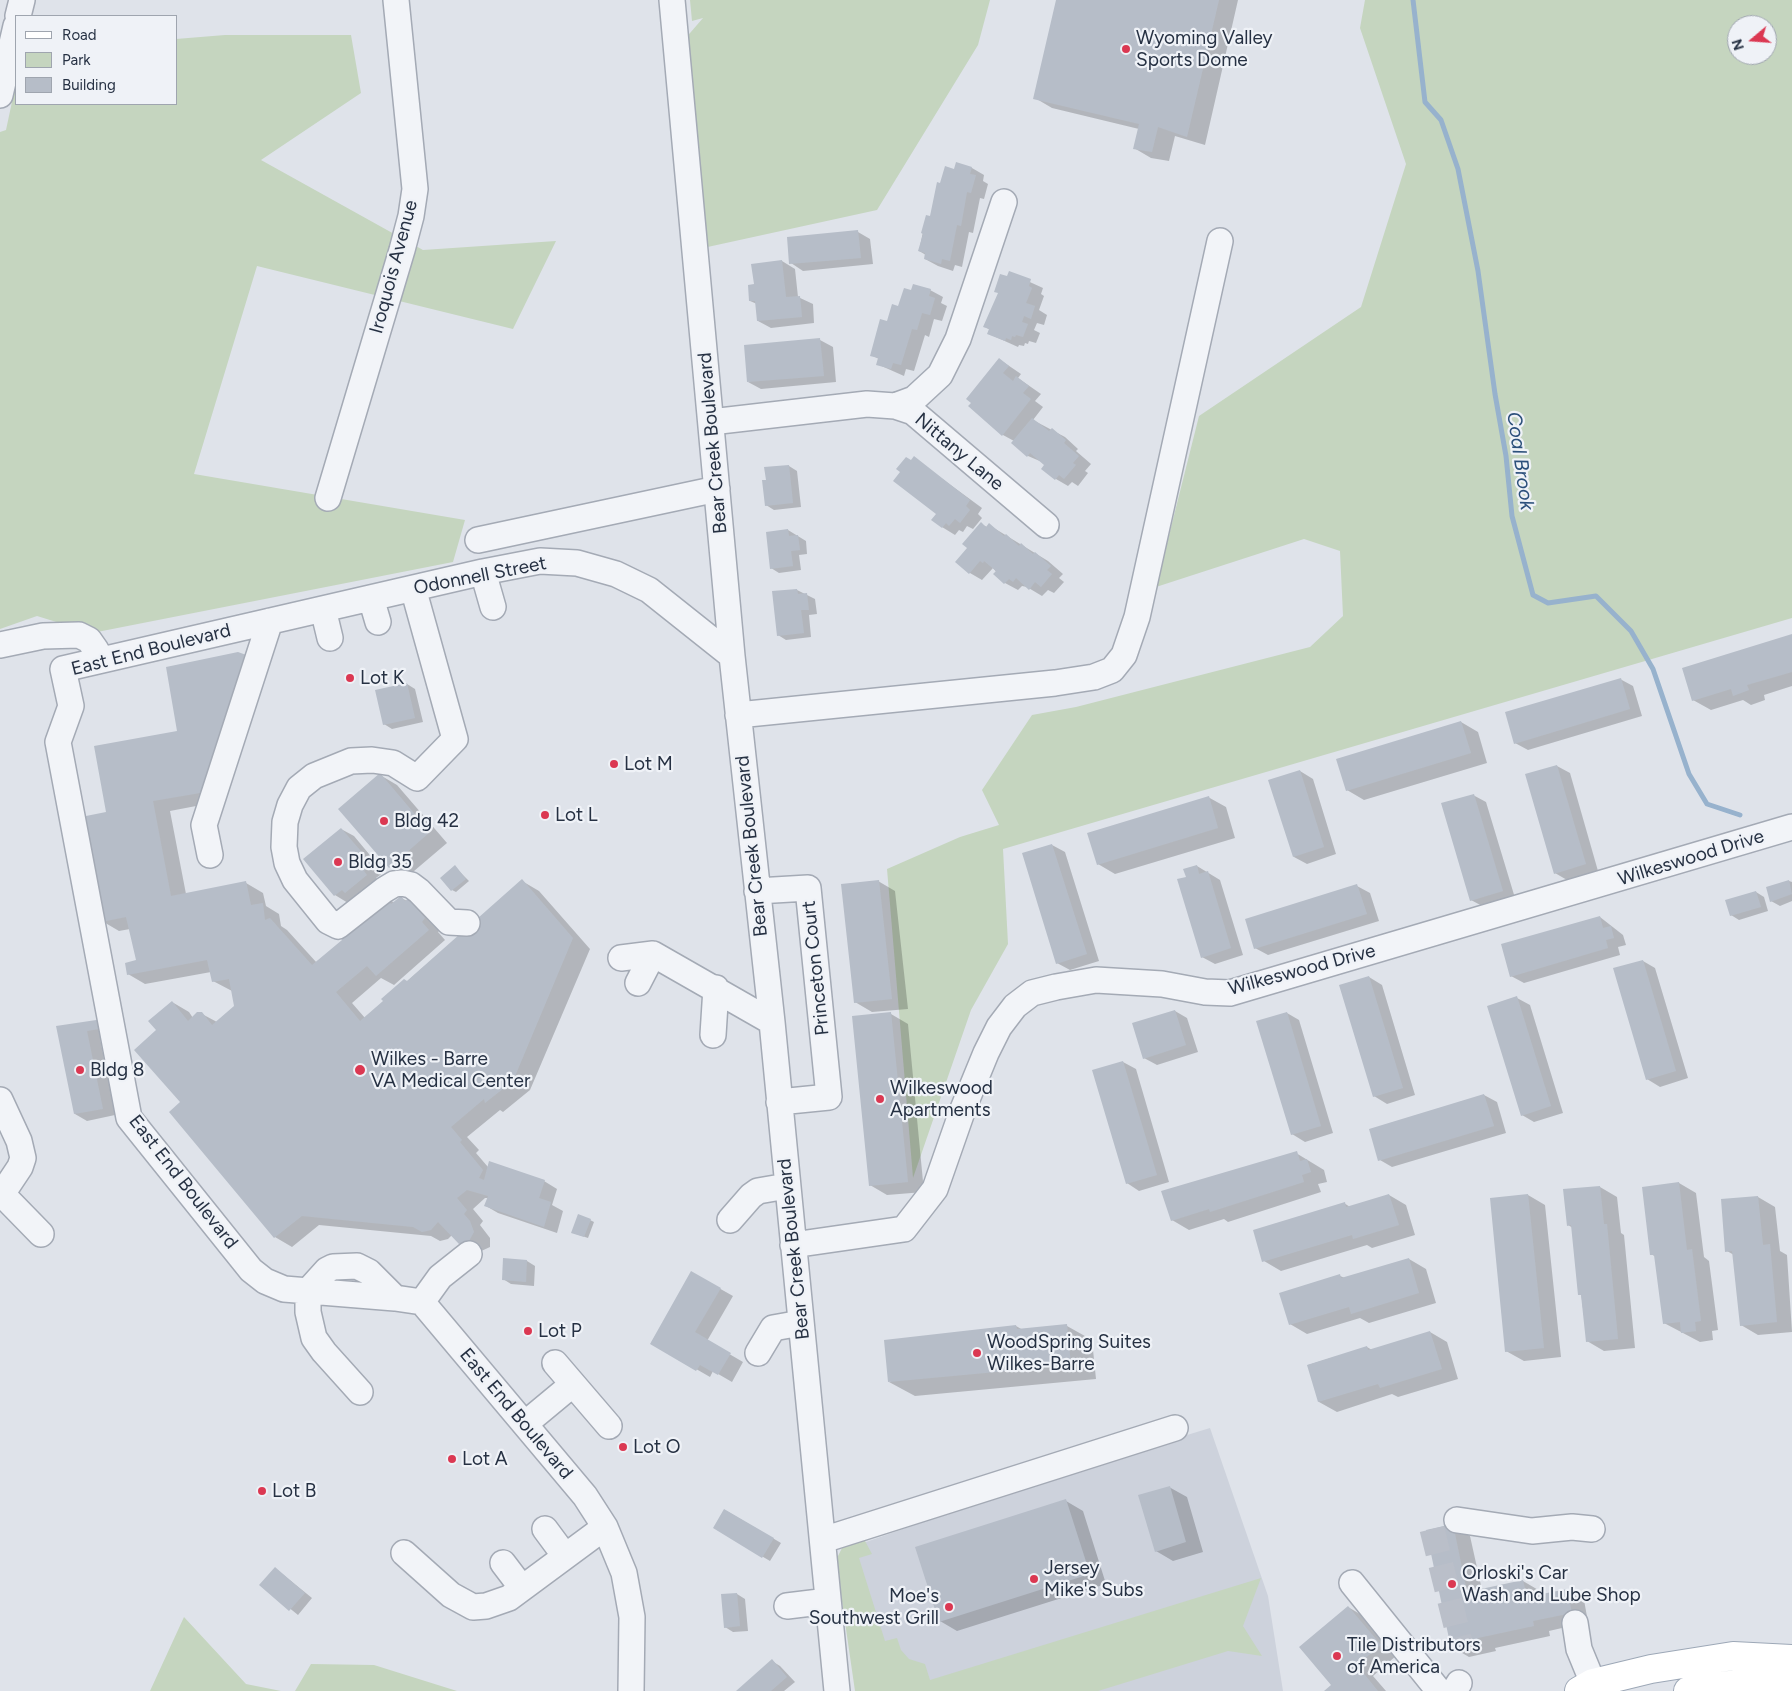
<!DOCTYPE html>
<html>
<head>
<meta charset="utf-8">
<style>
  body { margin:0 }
  #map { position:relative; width:1792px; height:1691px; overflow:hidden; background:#dfe3ea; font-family:Figtree,sans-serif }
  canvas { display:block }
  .legend { position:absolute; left:15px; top:15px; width:162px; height:90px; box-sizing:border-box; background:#eff2f7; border:1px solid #9fa5af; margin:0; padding:6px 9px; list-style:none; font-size:15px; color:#263143 }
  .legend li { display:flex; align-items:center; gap:10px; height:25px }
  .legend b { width:25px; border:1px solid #9fa5af }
  .north { position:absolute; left:1727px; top:15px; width:50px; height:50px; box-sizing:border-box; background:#eff2f7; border:1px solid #9fa5af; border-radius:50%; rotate:252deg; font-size:14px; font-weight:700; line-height:20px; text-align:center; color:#263143 }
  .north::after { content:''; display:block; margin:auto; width:18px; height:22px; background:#db3852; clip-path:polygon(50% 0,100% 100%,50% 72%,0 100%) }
</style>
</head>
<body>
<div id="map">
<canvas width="1792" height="1691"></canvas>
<ul class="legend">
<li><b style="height:6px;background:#fff"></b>Road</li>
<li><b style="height:14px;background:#c5d5bf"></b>Park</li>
<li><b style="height:14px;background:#b6bdc8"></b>Building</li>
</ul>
<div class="north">N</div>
</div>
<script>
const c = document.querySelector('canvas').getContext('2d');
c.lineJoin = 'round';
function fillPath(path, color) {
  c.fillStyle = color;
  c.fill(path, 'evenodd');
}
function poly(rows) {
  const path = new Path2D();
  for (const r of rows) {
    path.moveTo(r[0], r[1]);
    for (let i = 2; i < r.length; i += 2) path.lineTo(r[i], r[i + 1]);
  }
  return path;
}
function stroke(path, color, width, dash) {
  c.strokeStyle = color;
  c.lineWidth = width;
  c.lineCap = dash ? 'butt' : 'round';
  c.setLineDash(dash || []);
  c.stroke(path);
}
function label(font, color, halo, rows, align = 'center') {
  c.font = font + ' Figtree,sans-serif';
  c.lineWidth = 4.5;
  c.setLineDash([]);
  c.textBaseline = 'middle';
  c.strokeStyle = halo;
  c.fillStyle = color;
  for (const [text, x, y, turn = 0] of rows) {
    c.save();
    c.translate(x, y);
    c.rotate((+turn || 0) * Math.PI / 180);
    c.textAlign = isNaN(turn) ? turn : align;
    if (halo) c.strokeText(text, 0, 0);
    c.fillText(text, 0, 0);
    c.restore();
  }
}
fillPath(poly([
  [1210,1428,1268,1596,1283,1691,863,1691,852,1547,1053,1476]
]), '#cdd2dc');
fillPath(poly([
  [690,0,990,0,978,45,877,210,703,248,684,40,703,18,692,21],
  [1365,0,1792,0,1792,618,1003,849,1008,944,971,1010,913,1178,887,869,960,837,999,825,982,790,1032,715,1076,707,1310,647,1343,616,1340,551,1304,539,1156,587,1199,416,1361,307,1406,164,1360,28],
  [1737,25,1767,25,1767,55,1737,55],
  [225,35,351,35,361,93,261,160,423,250,556,241,513,329,257,266,194,474,465,520,453,562,92,633,37,616,0,629,0,132,6,130,16,83,16,104,176,104,176,39],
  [864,1539,872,1554,859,1558,885,1641,897,1638,901,1650,909,1659,925,1664,930,1680,1261,1578,1243,1626,1262,1656,1228,1651,1098,1691,855,1691,836,1560,843,1546],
  [184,1617,246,1684,281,1691,150,1691],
  [311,1664,374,1665,457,1691,295,1691]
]), '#c5d5bf');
fillPath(poly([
  [1057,0,1238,0,1205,145,1175,136,1169,161,1151,158,1134,148,1139,129,1052,108,1035,98],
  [957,164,972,168,984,175,983,181,988,184,984,199,980,198,973,233,969,232,962,267,955,265,953,271,938,266,925,259,926,255,919,251,926,217,931,218,941,185,955,170],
  [858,232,870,239,873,264,803,271,791,263],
  [782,261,795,269,798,297,813,304,814,323,771,328,758,321,757,304,750,301,755,285],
  [1010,273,1043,288,1041,294,1044,296,1039,310,1047,315,1044,325,1037,323,1034,330,1040,333,1036,343,1029,341,1028,344,1025,343,1024,346,1019,345,1018,347,989,334,990,330,984,326],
  [930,290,943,297,941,303,947,306,942,321,934,319,929,337,925,335,914,371,906,369,904,376,877,364,879,359,871,355,888,322,912,292],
  [820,340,833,347,836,382,761,389,748,382],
  [999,359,1021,374,1018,378,1041,394,1035,401,1043,407,1033,420,1065,437,1078,449,1076,451,1091,464,1085,471,1088,473,1078,486,1072,482,1068,486,1056,479,1043,469,1046,465,1042,462,1028,456,1013,443,1014,441,1003,435],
  [914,458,982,508,978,514,982,518,973,529,967,526,963,532,959,530,955,535,942,527],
  [789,466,797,471,801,507,774,510,766,505],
  [981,524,987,527,989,525,1048,561,1063,574,1059,578,1064,582,1054,593,1048,590,1042,596,1027,587,1022,586,1018,590,1005,583,993,568,982,580,970,573,969,548],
  [788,530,806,541,807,554,799,555,801,570,779,573,771,568],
  [797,590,815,599,817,614,809,615,811,637,786,640,778,635],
  [1792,635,1792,686,1764,695,1765,700,1751,705,1743,700,1711,710,1693,700],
  [238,653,217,802,170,811,186,894,246,883,263,893,266,906,279,914,281,926,287,930,317,963,344,940,384,897,395,903,401,898,426,910,441,929,438,932,445,940,394,985,381,978,352,1003,365,1018,522,881,539,891,590,949,530,1090,503,1112,500,1110,467,1137,479,1150,476,1153,488,1167,544,1181,557,1189,552,1205,563,1211,557,1233,498,1213,486,1206,488,1198,485,1198,473,1209,483,1221,480,1225,490,1238,490,1247,477,1253,460,1243,452,1235,448,1239,440,1241,431,1236,319,1225,292,1247,275,1237,182,1102,157,1030,172,1002,189,1012,193,1018,202,1014,217,1022,235,1006,232,991,213,981,211,972,145,984,128,974,137,961,130,929,119,931,102,921,108,813,178,732],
  [1620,679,1633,686,1642,716,1528,750,1515,743],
  [407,684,415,689,423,722,392,729,384,724],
  [1461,722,1478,732,1487,763,1364,800,1347,790],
  [1557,766,1570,773,1598,871,1567,880,1555,873],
  [1300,771,1313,779,1336,854,1307,864,1294,857],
  [380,775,397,785,447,843,407,877,390,867],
  [1473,795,1486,802,1515,898,1484,907,1471,900],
  [1208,797,1226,807,1235,838,1115,874,1098,864],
  [341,829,354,836,384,872,376,878,379,883,359,900,354,897,348,903,335,895,305,860],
  [1052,845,1065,852,1099,961,1070,970,1057,963],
  [1197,866,1220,880,1243,955,1215,964,1202,957,1187,877],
  [455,867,469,881,456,892,452,890],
  [878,881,895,891,908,1009,872,1012,855,1002],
  [1789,881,1792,882,1792,901,1780,906,1771,901,1767,888],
  [1357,886,1370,893,1379,921,1268,955,1255,948],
  [1756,892,1764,897,1768,911,1739,920,1731,915],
  [1600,917,1623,935,1626,945,1618,947,1620,955,1524,983,1511,976],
  [1643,961,1655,968,1688,1078,1660,1087,1647,1079],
  [1369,977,1382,985,1415,1095,1387,1104,1374,1096],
  [1517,998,1530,1005,1563,1113,1534,1122,1522,1115],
  [1175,1011,1187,1018,1198,1052,1157,1065,1144,1058],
  [1287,1013,1299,1020,1333,1133,1305,1142,1292,1134],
  [891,1014,908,1024,924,1192,887,1195,870,1185],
  [103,1021,117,1034,100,1038,115,1115,87,1121,75,1114,57,1027],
  [1123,1062,1136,1069,1169,1182,1139,1191,1127,1183],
  [1484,1095,1497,1102,1506,1133,1392,1167,1380,1160],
  [1296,1153,1324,1170,1327,1182,1318,1184,1321,1192,1228,1222,1224,1219,1189,1230,1172,1220],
  [1679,1183,1696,1193,1704,1257,1709,1261,1718,1330,1712,1331,1713,1340,1700,1342,1664,1323,1656,1257,1651,1254,1643,1188],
  [1600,1187,1617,1197,1621,1233,1624,1235,1635,1348,1604,1351,1587,1341,1573,1228,1568,1225],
  [1389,1195,1406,1205,1415,1235,1372,1248,1367,1245,1281,1271,1264,1261,1344,1203,1350,1207],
  [1528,1195,1545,1205,1561,1357,1524,1361,1506,1351],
  [1758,1197,1775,1207,1780,1251,1787,1255,1792,1332,1758,1335,1741,1325,1734,1255,1727,1251,1722,1201],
  [590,1220,594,1222,588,1238,576,1234],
  [505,1259,527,1261,535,1266,534,1286,511,1284,503,1279],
  [1409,1259,1426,1269,1436,1303,1369,1323,1360,1318,1307,1334,1290,1324,1340,1276,1345,1278],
  [692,1273,733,1296,707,1341,743,1362,732,1382,713,1371,710,1377,651,1343],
  [1016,1326,1023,1330,1067,1326,1092,1340,1096,1379,915,1396,889,1382],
  [1430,1332,1447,1342,1458,1379,1398,1397,1392,1394,1337,1412,1319,1402,1308,1365,1367,1347,1372,1350],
  [1169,1487,1187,1497,1203,1552,1173,1561,1156,1551],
  [1066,1501,1083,1511,1106,1584,957,1631,940,1621],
  [725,1510,781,1543,770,1561,714,1528],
  [1453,1526,1470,1536,1482,1590,1523,1581,1540,1591,1541,1596,1566,1590,1584,1600,1588,1622,1549,1631,1550,1636,1495,1648,1496,1651,1469,1657,1452,1647],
  [275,1568,312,1598,298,1615,261,1585],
  [737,1594,745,1599,748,1631,733,1632,725,1627,722,1595],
  [1348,1607,1365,1617,1397,1655,1373,1676,1386,1691,1326,1691,1333,1686],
  [772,1661,780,1666,795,1682,784,1691,738,1691]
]), '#0003');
stroke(poly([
  [1413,0,1425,102,1441,120,1458,169,1478,271,1495,394,1506,456,1512,516,1533,595,1548,603,1596,596,1631,631,1653,669,1689,774,1707,804,1740,815]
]), '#97b2cd', 5);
fillPath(poly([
  [1056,0,1219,0,1187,137,1158,127,1152,152,1133,149,1139,124,1033,99],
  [956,162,972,167,970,174,976,175,971,193,967,192,961,226,957,225,950,261,942,259,941,264,924,259,925,253,918,251,923,234,921,233,926,215,930,216,937,182,940,183,945,166,954,169],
  [858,230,861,258,789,264,787,237],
  [782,260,786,297,800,296,802,317,757,321,755,301,749,301,748,285,754,284,751,264],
  [1009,271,1031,279,1029,286,1032,288,1026,303,1035,306,1031,319,1024,316,1022,322,1028,324,1023,337,1016,335,1015,337,1012,336,1011,340,1006,338,1005,341,987,334,989,329,983,327,998,293,994,292,1000,274,1007,276],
  [913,284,931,289,929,296,935,298,930,315,922,313,917,330,912,329,901,365,893,363,891,369,876,365,878,358,870,356,880,319,887,321,892,304,898,306,904,288,911,290],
  [820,338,824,376,747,382,744,345],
  [999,358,1009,366,1003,373,1013,381,1016,376,1029,386,1023,393,1031,399,1002,436,968,406,971,403,966,399],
  [1032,418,1049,431,1052,428,1066,440,1064,443,1079,456,1073,463,1076,465,1064,479,1059,475,1055,480,1041,469,1044,465,1030,453,1027,457,1011,443],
  [914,456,970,500,966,506,970,510,960,523,955,519,949,526,946,523,942,528,931,520,936,514,893,481,900,472,896,469,906,457,911,460],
  [789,465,793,503,765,506,762,480,766,480,764,467],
  [981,522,986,527,989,523,1004,536,1006,534,1019,546,1021,543,1033,554,1035,552,1051,566,1047,570,1052,574,1041,587,1035,582,1029,590,1016,578,1013,582,1009,579,1004,584,993,574,996,571,984,561,983,563,980,561,969,574,955,562,967,548,962,544],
  [788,529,789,536,798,535,800,550,791,551,793,566,770,569,766,532],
  [797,589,798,594,807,593,809,610,801,610,804,633,777,636,772,591],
  [1792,634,1792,672,1747,685,1749,690,1733,696,1731,689,1692,701,1682,668],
  [238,652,249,656,200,793,153,801,171,896,246,881,251,905,263,903,265,920,270,918,312,965,342,940,338,935,384,895,391,904,401,896,405,901,408,899,425,918,422,922,429,930,376,976,367,966,336,992,360,1021,383,1001,381,999,404,979,407,981,522,879,573,938,513,1081,485,1103,484,1099,451,1127,462,1140,460,1142,483,1170,479,1178,484,1180,489,1161,545,1180,539,1198,551,1202,544,1227,484,1206,488,1196,467,1190,457,1198,467,1210,464,1214,470,1221,474,1232,469,1241,459,1244,438,1222,431,1230,422,1232,413,1227,302,1216,274,1238,169,1112,180,1102,134,1050,156,1030,148,1021,172,1001,188,1021,197,1012,202,1012,212,1025,234,1006,229,979,212,982,207,960,127,975,125,963,136,960,126,917,101,922,81,817,106,812,94,746,177,731,166,667],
  [1621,678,1630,709,1514,744,1505,712],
  [407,683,415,718,383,725,375,690],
  [1461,721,1471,753,1346,791,1336,759],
  [1557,765,1586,864,1554,874,1525,774],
  [1300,770,1324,847,1293,857,1268,780],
  [380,773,430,832,389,868,338,809],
  [1474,794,1503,891,1470,901,1441,803],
  [1209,796,1218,828,1097,865,1087,833],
  [341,828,372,864,364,871,367,875,345,893,342,890,334,896,303,859],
  [1052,844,1087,954,1056,964,1022,853],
  [455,865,466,879,451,891,440,878],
  [1197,865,1199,874,1208,871,1231,948,1201,958,1177,879,1186,877,1183,869],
  [879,880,892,999,854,1003,841,884],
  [1789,880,1792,894,1770,902,1766,887],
  [1357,884,1367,914,1254,949,1245,919],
  [1756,891,1761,907,1730,916,1725,900],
  [1600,916,1603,928,1611,926,1614,938,1606,940,1608,948,1510,977,1501,944],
  [1643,960,1676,1071,1646,1080,1613,968],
  [1369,976,1403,1088,1373,1097,1339,985],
  [1517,996,1551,1106,1521,1116,1487,1006],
  [1175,1010,1186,1045,1143,1059,1132,1023],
  [891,1012,908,1182,869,1186,852,1016],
  [1287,1012,1321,1126,1291,1135,1256,1021],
  [103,1019,105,1028,87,1031,103,1109,74,1114,56,1026],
  [1123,1061,1157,1175,1126,1184,1092,1070],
  [1484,1094,1494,1126,1378,1161,1369,1129],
  [1297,1151,1300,1161,1307,1159,1311,1172,1302,1175,1304,1182,1210,1212,1209,1209,1171,1221,1161,1191],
  [1679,1182,1687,1250,1692,1249,1701,1321,1695,1322,1696,1331,1681,1333,1680,1322,1663,1324,1654,1255,1650,1255,1642,1187],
  [1600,1186,1604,1224,1607,1224,1618,1339,1586,1342,1581,1295,1578,1295,1571,1225,1567,1226,1563,1189],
  [1389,1194,1399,1225,1353,1239,1352,1235,1262,1262,1253,1230,1345,1202,1346,1207],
  [1528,1194,1544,1348,1505,1352,1490,1198],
  [1758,1196,1763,1245,1770,1244,1777,1322,1740,1326,1732,1251,1725,1252,1721,1199],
  [578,1214,591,1219,584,1237,571,1233],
  [503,1258,527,1260,526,1282,502,1280],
  [1409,1258,1419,1293,1351,1314,1349,1307,1289,1325,1279,1293,1340,1274,1341,1278],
  [691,1271,721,1288,695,1332,731,1353,718,1375,700,1365,696,1371,650,1344],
  [1067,1324,1071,1365,888,1382,884,1340,1016,1325,1017,1329],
  [1430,1331,1442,1369,1380,1388,1378,1384,1318,1402,1307,1365,1367,1346,1368,1350],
  [1170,1486,1186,1542,1155,1552,1138,1495],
  [1066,1499,1090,1574,939,1622,915,1547],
  [724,1509,774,1538,762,1558,713,1528],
  [1453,1524,1467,1592,1523,1580,1527,1597,1567,1589,1572,1613,1533,1621,1534,1626,1478,1638,1479,1642,1451,1648,1426,1530],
  [275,1567,305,1593,289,1611,259,1585],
  [737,1593,740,1626,724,1628,721,1594],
  [1348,1606,1381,1645,1357,1665,1378,1691,1324,1691,1331,1685,1299,1647],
  [772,1659,787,1677,771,1691,736,1691]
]), '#b6bdc8');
stroke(poly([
  [1432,1529,1461,1646]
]), '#babfc9', 25, [25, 12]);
const minor = poly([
  [672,0,732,656,772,1022,837,1691],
  [18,16,22,0],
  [0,95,16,26],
  [895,406,914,399,940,375,958,339,1004,202],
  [711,422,867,404,895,406,913,412,1046,525],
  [328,498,402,250,411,216,415,189,396,0],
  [478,540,717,489],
  [483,572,493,607],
  [413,588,455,739,417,778,393,763,372,760,351,761,314,776,299,788,290,805,285,822,284,847,287,863,295,880,328,921,338,926,384,890,394,884,402,883,411,885,419,891,449,922,467,923],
  [371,598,378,622],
  [323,609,330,638],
  [0,645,43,636,79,635,89,640,96,650,98,661],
  [738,715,1055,683,1094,677,1112,670,1124,655,1137,617,1220,241],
  [210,855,204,825,270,621],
  [757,891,808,888,829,1097,779,1102],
  [621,958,653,954,772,1022],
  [638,983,653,954],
  [713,1035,716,988],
  [0,1100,19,1141,23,1158,20,1167,2,1194],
  [0,1192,41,1234],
  [730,1220,751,1196,758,1191,787,1186],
  [793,1245,904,1229,935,1189,963,1109,986,1053,999,1027,1015,1006,1032,993,1056,987,1096,980,1162,984,1205,992,1230,993,1792,827],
  [422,1302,440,1277,469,1254],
  [758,1353,773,1328,801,1323],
  [573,1384,609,1426],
  [360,1392,324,1352,314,1338,308,1312,308,1291,327,1270,333,1267,357,1266,369,1272,395,1298],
  [526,1423,573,1384,555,1363],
  [1457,1520,1532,1531,1572,1527,1592,1529],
  [545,1529,565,1556],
  [823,1540,1175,1428],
  [404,1553,451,1595,473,1607,486,1606,509,1598,605,1527],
  [503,1563,522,1588],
  [1352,1583,1439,1691],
  [787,1606,828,1601],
  [1575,1623,1579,1649,1593,1683],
  [631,1691,632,1617,624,1573,605,1527,585,1496,422,1302,395,1298,284,1289,265,1281,251,1270,129,1118,58,742,71,706,63,669,483,572,540,561,577,563,616,574,649,590,732,656],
  [1454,1691,1459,1683]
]);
const major = poly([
  [1579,1691,1593,1683,1651,1669,1733,1656,1792,1659],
  [1688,1691,1735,1684,1792,1685]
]);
stroke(minor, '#a4aab5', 28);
stroke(major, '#9da8b7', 30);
stroke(minor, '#f2f4f8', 25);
stroke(major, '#fff', 28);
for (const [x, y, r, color] of [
  [1126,49,5,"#db3852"],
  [350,678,5,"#db3852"],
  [614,764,5,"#db3852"],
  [545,815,5,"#db3852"],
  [384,821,5,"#db3852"],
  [338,862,5,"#db3852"],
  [80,1070,5,"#db3852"],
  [360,1070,6,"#db3852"],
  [880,1099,5,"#db3852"],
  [528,1331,5,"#db3852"],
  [977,1353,5,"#db3852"],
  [623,1447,5,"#db3852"],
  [452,1459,5,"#db3852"],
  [262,1491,5,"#db3852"],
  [1034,1579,5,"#db3852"],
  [1452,1584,5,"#db3852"],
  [949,1607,5,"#db3852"],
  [1337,1656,5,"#db3852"]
]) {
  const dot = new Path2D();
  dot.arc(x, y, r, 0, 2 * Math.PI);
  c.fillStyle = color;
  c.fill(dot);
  stroke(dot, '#eff2f7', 2);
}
label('19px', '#263143', '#eff2f7', [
  ["Wyoming Valley",1136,38],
  ["Sports Dome",1136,60],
  ["Lot K",360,678],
  ["Lot M",624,764],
  ["Lot L",555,815],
  ["Bldg 42",394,821],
  ["Bldg 35",348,862],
  ["Wilkes - Barre",371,1059],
  ["VA Medical Center",371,1081],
  ["Bldg 8",90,1070],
  ["Wilkeswood",890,1088],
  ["Apartments",890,1110],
  ["Lot P",538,1331],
  ["WoodSpring Suites",987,1342],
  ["Wilkes-Barre",987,1364],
  ["Lot O",633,1447],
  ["Lot A",462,1459],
  ["Lot B",272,1491],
  ["Jersey",1044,1568],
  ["Mike's Subs",1044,1590],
  ["Orloski's Car",1462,1573],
  ["Wash and Lube Shop",1462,1595],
  ["Moe's",939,1596,"right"],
  ["Southwest Grill",939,1618,"right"],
  ["Tile Distributors",1347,1645],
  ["of America",1347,1667]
], 'left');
label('19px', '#263143', '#eff2f7', [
  ["Iroquois Avenue",394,267,-75],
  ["Bear Creek Boulevard",713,443,-95],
  ["Nittany Lane",959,452,40],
  ["Odonnell Street",480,576,-11],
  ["East End Boulevard",151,650,-14],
  ["Bear Creek Boulevard",752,846,-96],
  ["Wilkeswood Drive",1691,858,-17],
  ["Princeton Court",816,968,-96],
  ["Wilkeswood Drive",1302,970,-15],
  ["East End Boulevard",183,1182,52],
  ["Bear Creek Boulevard",794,1249,-96],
  ["East End Boulevard",516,1414,50]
]);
label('italic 20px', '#2c507b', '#eff2f7', [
  ["Coal Brook",1520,461,82]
]);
</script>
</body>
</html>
